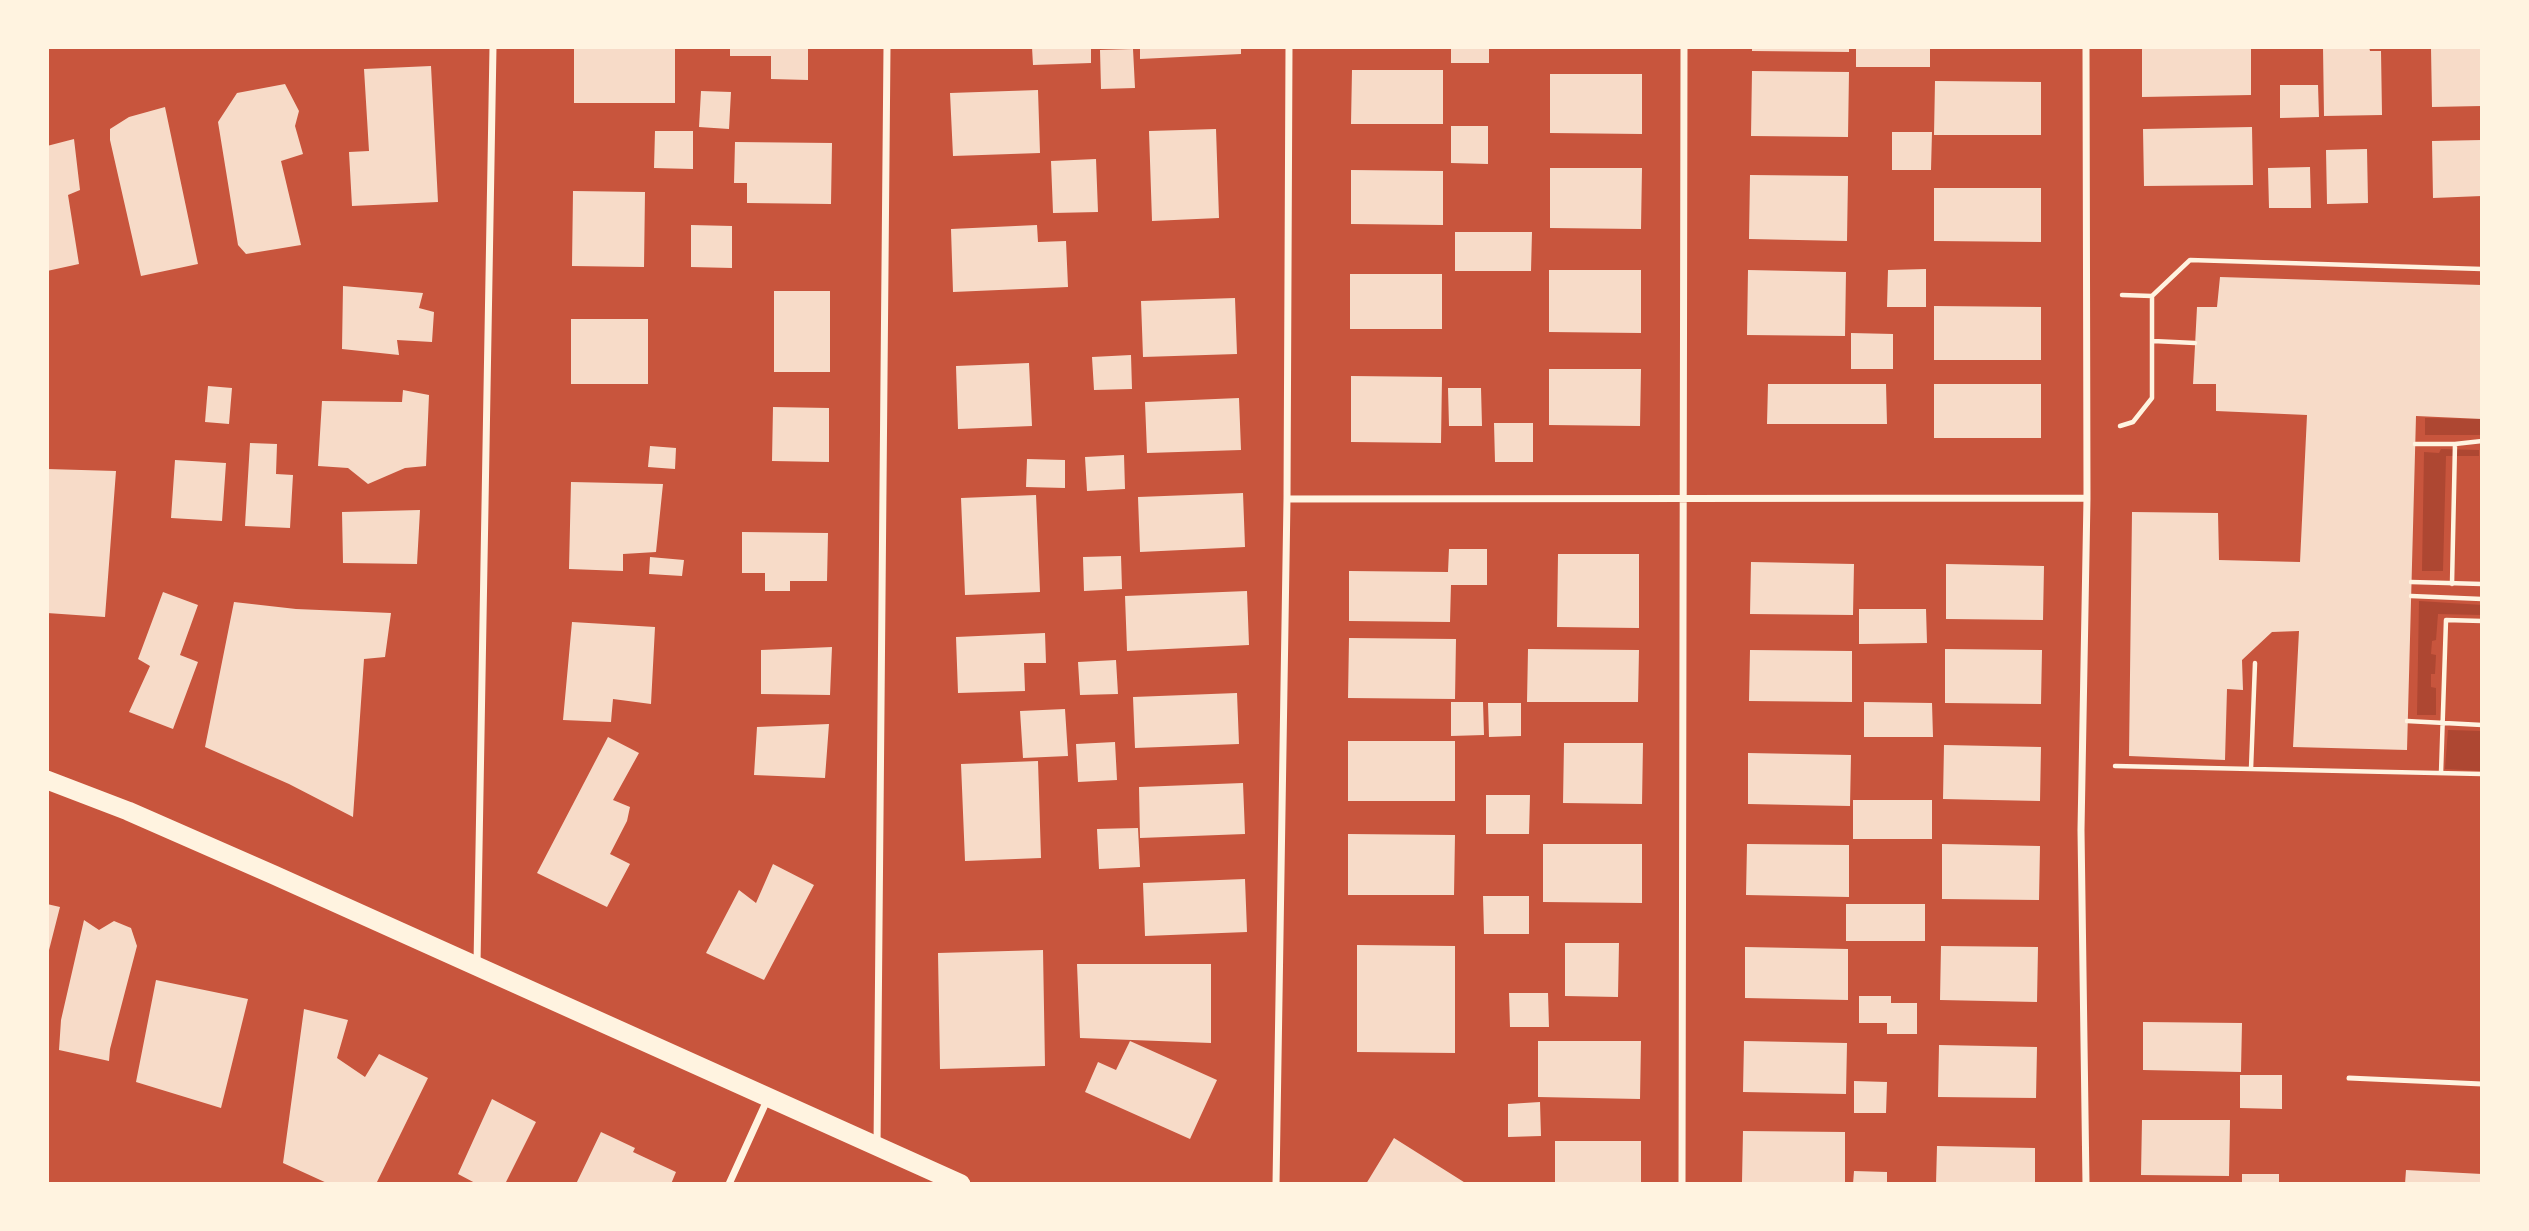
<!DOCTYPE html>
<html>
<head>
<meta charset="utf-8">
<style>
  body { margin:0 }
  #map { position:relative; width:2529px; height:1231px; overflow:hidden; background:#c8553d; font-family:"Open Sans",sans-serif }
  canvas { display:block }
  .frame { position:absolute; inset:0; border:49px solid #fff3e0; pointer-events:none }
</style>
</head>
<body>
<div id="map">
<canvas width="2529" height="1231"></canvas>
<div class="frame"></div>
</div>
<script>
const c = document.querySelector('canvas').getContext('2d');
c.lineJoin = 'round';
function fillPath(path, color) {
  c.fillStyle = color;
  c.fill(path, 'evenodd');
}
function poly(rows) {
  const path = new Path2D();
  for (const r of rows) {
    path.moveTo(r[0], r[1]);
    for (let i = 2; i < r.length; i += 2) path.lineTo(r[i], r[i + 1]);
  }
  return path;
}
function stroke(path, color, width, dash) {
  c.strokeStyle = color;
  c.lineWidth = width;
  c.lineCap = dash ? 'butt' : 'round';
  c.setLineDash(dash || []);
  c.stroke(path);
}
fillPath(poly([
  [2425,418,2482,419,2482,435,2425,435],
  [2441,449,2479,450,2479,456,2446,456,2443,571,2422,571,2424,452,2439,453],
  [2419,601,2482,605,2482,615,2438,614,2436,640,2432,641,2431,654,2436,655,2435,674,2431,674,2431,687,2436,688,2436,715,2417,715],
  [2448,730,2482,731,2482,771,2445,769]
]), '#ae4732');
fillPath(poly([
  [574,47,675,47,675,103,574,103],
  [730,47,808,47,808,80,771,79,771,56,730,56],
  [1032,47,1091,47,1091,63,1033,65],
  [1140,47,1241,47,1241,54,1140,59],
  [1451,47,1489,47,1489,63,1451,63],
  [1752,47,1849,47,1849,52,1752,51],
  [1856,47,1930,47,1930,67,1856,67],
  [2142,47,2251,47,2251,95,2142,97],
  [2323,47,2369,47,2370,51,2381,51,2382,115,2324,116],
  [2482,47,2482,106,2432,107,2431,48],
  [1133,49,1135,88,1101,89,1100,50],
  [431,66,438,202,352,206,349,152,369,151,364,69],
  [1352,70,1443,70,1443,124,1351,124],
  [1752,71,1849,72,1848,137,1751,136],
  [1550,74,1642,74,1642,134,1550,133],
  [1935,81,2041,82,2041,135,1934,135],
  [285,84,299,111,295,126,303,154,281,161,301,245,246,254,238,245,218,122,237,93],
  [2280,85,2318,85,2319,117,2280,118],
  [1038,90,1040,153,953,156,950,93],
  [701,91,731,92,729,129,699,127],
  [165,107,198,264,141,276,110,140,110,129,129,117],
  [1451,126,1488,126,1488,164,1451,163],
  [2252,127,2253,185,2144,186,2143,129],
  [1216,129,1219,218,1152,221,1149,131],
  [655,131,693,131,693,169,654,168],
  [1892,132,1932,132,1931,170,1892,170],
  [74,139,80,190,68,195,79,264,47,271,47,146],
  [2482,140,2482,196,2433,198,2432,141],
  [735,142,832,143,831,204,747,203,747,183,734,183],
  [2367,149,2368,203,2327,204,2326,150],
  [1096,159,1098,212,1053,213,1051,161],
  [2310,167,2311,208,2269,208,2268,168],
  [1550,168,1642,168,1641,229,1550,228],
  [1351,170,1443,171,1443,225,1351,224],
  [1750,175,1848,176,1847,241,1749,239],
  [1934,188,2041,188,2041,242,1934,241],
  [573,191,645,192,644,267,572,266],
  [691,225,732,226,732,268,691,267],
  [1037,225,1038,242,1066,241,1068,287,953,292,951,229],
  [1455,232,1532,232,1531,271,1455,271],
  [1926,269,1926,307,1887,307,1888,270],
  [1549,270,1641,270,1641,333,1549,332],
  [1748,270,1846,272,1845,336,1747,335],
  [1350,274,1442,274,1442,329,1350,329],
  [2220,277,2482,285,2482,419,2416,416,2407,750,2293,747,2299,631,2272,632,2242,660,2243,690,2227,689,2225,760,2129,756,2132,512,2218,513,2219,560,2300,562,2307,415,2216,411,2216,384,2193,384,2197,307,2217,307],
  [343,286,423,293,419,308,434,312,432,342,397,340,399,355,342,349],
  [774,291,830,291,830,372,774,372],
  [1235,298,1237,354,1143,357,1141,301],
  [1934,306,2041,307,2041,360,1934,360],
  [571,319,648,319,648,384,571,384],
  [1851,333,1893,334,1893,369,1851,369],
  [1131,355,1132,389,1094,390,1092,357],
  [1029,363,1032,426,958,429,956,366],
  [1549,369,1641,369,1640,426,1549,425],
  [1351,376,1442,377,1441,443,1351,442],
  [1768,384,1886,384,1887,424,1767,424],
  [1934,384,2041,384,2041,438,1934,438],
  [208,386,232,388,229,424,205,422],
  [1448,388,1481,388,1482,426,1449,426],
  [403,390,429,395,426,466,405,468,368,484,348,468,318,466,322,401,402,402],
  [1239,398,1241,450,1147,453,1145,402],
  [773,407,829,408,829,462,772,461],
  [1494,423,1533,423,1533,462,1495,462],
  [250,443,277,444,276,474,293,475,290,528,245,526],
  [650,446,676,448,675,469,648,467],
  [1124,455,1125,489,1087,491,1085,457],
  [1027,459,1065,460,1065,488,1026,487],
  [175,460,226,463,222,521,171,518],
  [47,469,116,471,105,617,47,613],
  [571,482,663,484,656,552,623,554,623,571,569,569],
  [1243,493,1245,547,1140,552,1138,497],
  [1036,495,1040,592,965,595,961,498],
  [420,510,417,564,343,563,342,512],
  [742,532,828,533,827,581,790,581,790,591,765,591,765,573,742,573],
  [1449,549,1487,549,1487,585,1451,585,1450,622,1349,621,1349,571,1448,572],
  [1558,554,1639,554,1639,628,1557,627],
  [1121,556,1122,589,1084,591,1083,557],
  [650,557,684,560,682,576,649,574],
  [1751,562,1854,564,1853,615,1750,614],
  [1946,564,2044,566,2043,620,1946,619],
  [1247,591,1249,645,1127,651,1125,596],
  [163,592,198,605,180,655,198,662,173,729,129,712,150,666,138,659],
  [234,602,296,609,391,613,385,657,364,659,353,817,289,784,205,747],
  [1859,609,1926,609,1927,643,1859,644],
  [572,622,655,627,651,704,613,699,611,722,563,720],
  [1045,633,1046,663,1024,663,1025,691,958,693,956,637],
  [1349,638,1456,639,1455,699,1348,698],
  [832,647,830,695,761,694,761,650],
  [1528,649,1639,650,1638,702,1527,702],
  [1945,649,2042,650,2041,704,1945,703],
  [1750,650,1852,651,1852,702,1749,701],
  [1116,660,1118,694,1080,695,1078,662],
  [1237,693,1239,744,1135,748,1133,697],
  [1451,702,1483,702,1484,735,1451,736],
  [1864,702,1932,703,1933,737,1864,737],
  [1488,703,1521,703,1521,736,1489,737],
  [1065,709,1068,756,1023,758,1020,711],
  [829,724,825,778,754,775,757,727],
  [608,737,639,753,613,800,630,807,627,821,610,854,630,864,607,907,537,873],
  [1348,741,1455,741,1455,801,1348,801],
  [1115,742,1117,780,1078,782,1076,744],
  [1564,743,1643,743,1642,804,1563,803],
  [1944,745,2041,747,2040,801,1943,799],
  [1748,753,1851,755,1850,806,1748,804],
  [1038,761,1041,858,965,861,961,764],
  [1243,783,1245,834,1140,838,1139,787],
  [1486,795,1530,795,1529,834,1486,834],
  [1853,800,1932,800,1932,839,1853,839],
  [1138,828,1140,867,1099,869,1097,829],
  [1348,834,1455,835,1454,895,1348,895],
  [1543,844,1642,844,1642,903,1543,902],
  [1747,844,1849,845,1849,897,1746,895],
  [1942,844,2040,846,2039,900,1942,899],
  [773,864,814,885,764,980,706,953,739,890,756,903],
  [1245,879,1247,932,1145,936,1143,883],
  [1483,896,1529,896,1529,934,1484,934],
  [47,904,60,907,48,954,47,954],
  [1846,904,1925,904,1925,941,1846,941],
  [84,920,99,930,114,921,131,928,137,946,110,1049,109,1061,59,1050,61,1020],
  [1565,943,1619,943,1618,997,1565,996],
  [1357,945,1455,946,1455,1053,1357,1052],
  [1941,946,2038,947,2037,1002,1940,1000],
  [1745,947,1848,949,1848,1000,1745,998],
  [1043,950,1045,1066,940,1069,938,953],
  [1077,964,1211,964,1211,1043,1080,1038],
  [156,980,248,999,221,1108,136,1082],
  [1509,993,1548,993,1549,1027,1510,1027],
  [1859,996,1891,996,1891,1003,1917,1003,1917,1034,1887,1034,1887,1023,1859,1023],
  [304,1009,348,1020,337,1058,365,1077,379,1054,428,1078,376,1184,329,1184,283,1163],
  [2143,1022,2242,1023,2241,1072,2143,1070],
  [1130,1041,1217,1080,1190,1139,1085,1092,1098,1062,1116,1070],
  [1538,1041,1641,1041,1640,1099,1538,1097],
  [1744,1041,1847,1043,1846,1094,1743,1092],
  [1939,1045,2037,1047,2036,1098,1938,1097],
  [2240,1075,2282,1075,2282,1109,2240,1108],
  [1854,1081,1887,1082,1886,1113,1854,1113],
  [492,1099,536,1122,505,1184,477,1184,458,1174],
  [1540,1102,1541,1136,1508,1137,1508,1104],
  [2142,1120,2230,1120,2229,1176,2141,1175],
  [1743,1131,1845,1132,1845,1184,1742,1182],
  [601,1132,635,1148,633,1152,676,1172,671,1184,576,1184],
  [1394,1138,1467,1184,1366,1184],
  [1555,1141,1641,1141,1641,1184,1555,1184],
  [1937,1146,2035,1148,2035,1184,1936,1184],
  [2406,1170,2482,1174,2482,1184,2405,1184],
  [1854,1171,1887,1172,1887,1184,1853,1184],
  [2242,1174,2279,1174,2279,1184,2242,1184]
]), '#f7dbc8');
stroke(poly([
  [2122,295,2152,296,2190,260,2482,269],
  [2153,341,2195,343],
  [2120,426,2133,422,2152,398,2152,296],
  [2415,444,2455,444,2482,441],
  [2411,582,2482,584],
  [2452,584,2455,444],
  [2411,596,2482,599],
  [2407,721,2482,725],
  [2115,766,2482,774],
  [2251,769,2255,663],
  [2441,773,2446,620,2482,621]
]), '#fff3e0', 4.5);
stroke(poly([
  [2349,1078,2482,1084]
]), '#fff3e0', 5);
stroke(poly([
  [1287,499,2087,498],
  [477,963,493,47],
  [877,1145,887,47],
  [729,1184,768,1098],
  [1276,1184,1287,499,1289,47],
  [1682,1184,1684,47],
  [2086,1184,2081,830,2087,498,2086,47]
]), '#fff3e0', 7);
stroke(poly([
  [47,780,128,811,274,875,961,1184]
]), '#fff3e0', 19);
</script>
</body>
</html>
